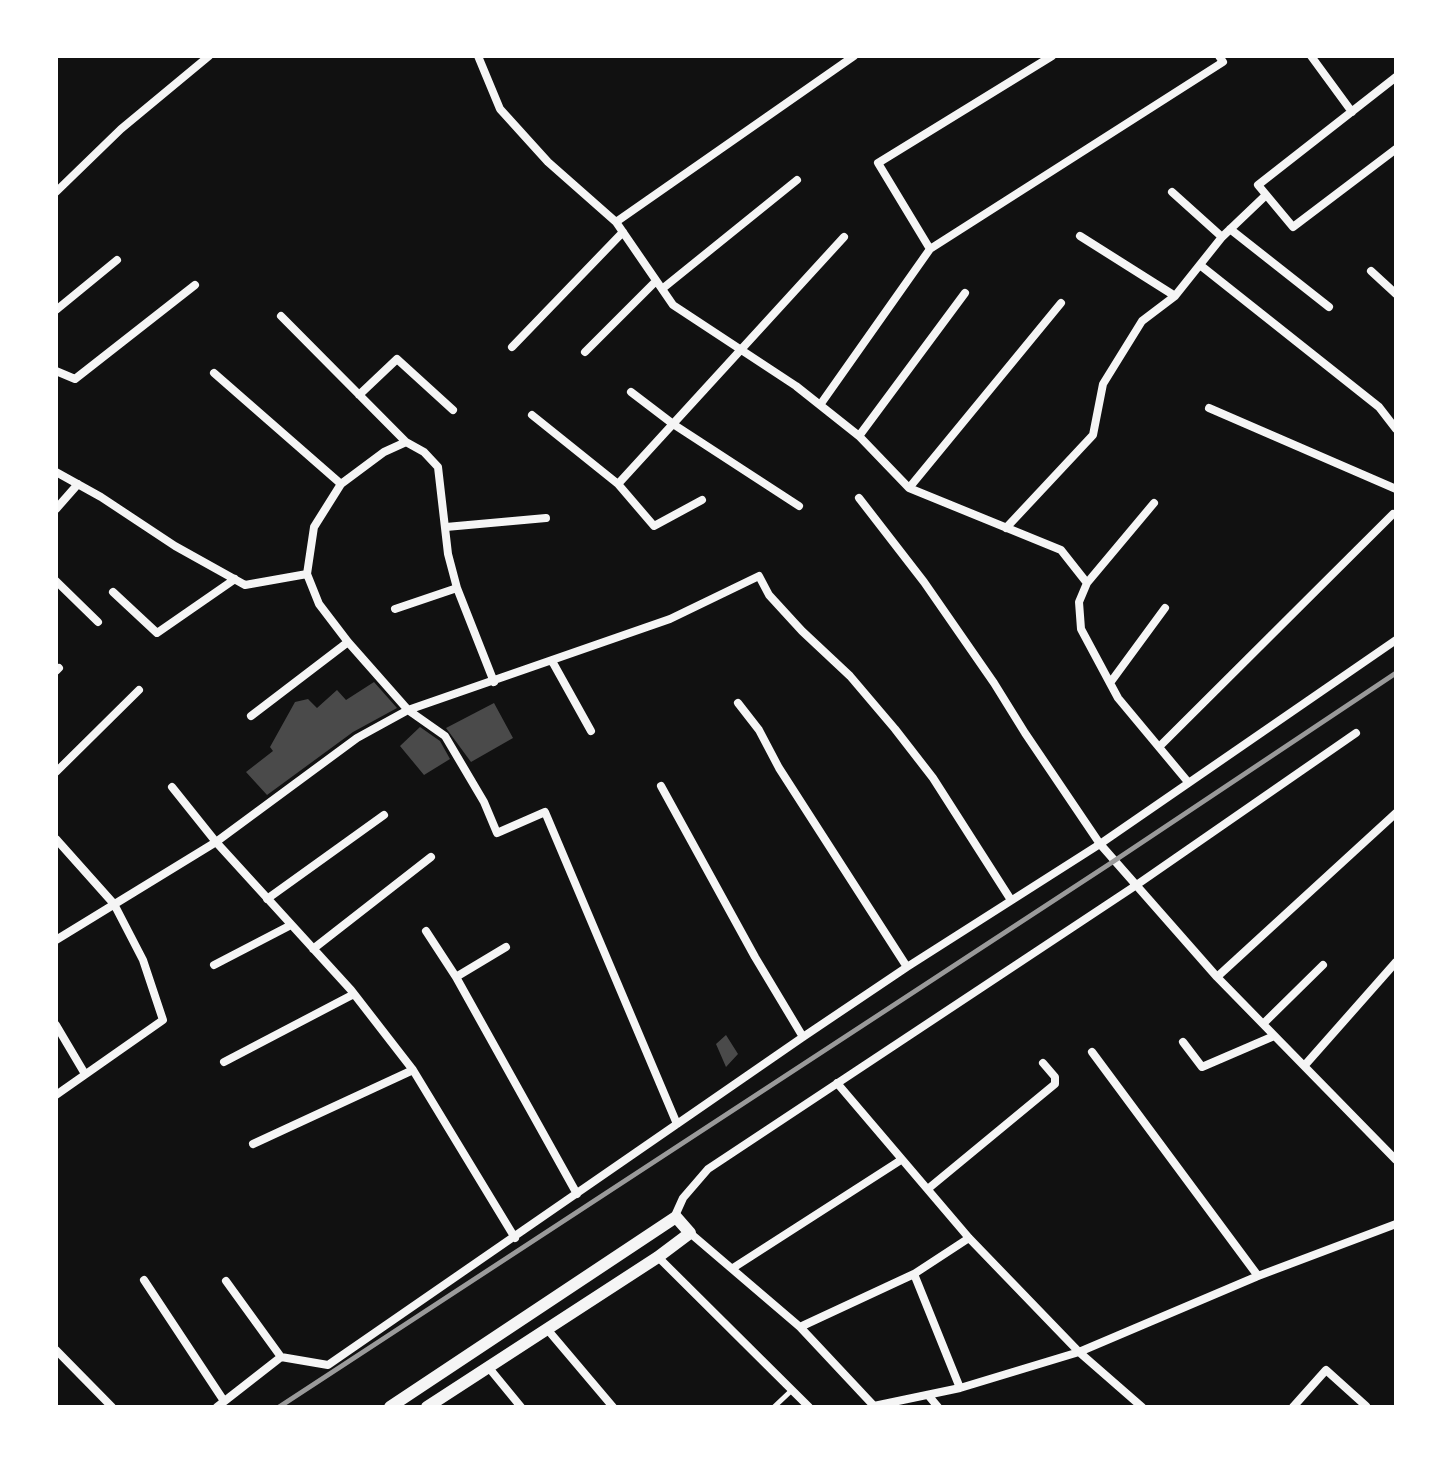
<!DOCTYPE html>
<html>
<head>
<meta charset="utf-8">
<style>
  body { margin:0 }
  #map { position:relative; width:1452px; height:1463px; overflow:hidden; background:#111; font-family:"Public Sans",sans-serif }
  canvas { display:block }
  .frame { position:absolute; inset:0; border:58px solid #fff; pointer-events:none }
</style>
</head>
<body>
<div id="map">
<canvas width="1452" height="1463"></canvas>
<div class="frame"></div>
</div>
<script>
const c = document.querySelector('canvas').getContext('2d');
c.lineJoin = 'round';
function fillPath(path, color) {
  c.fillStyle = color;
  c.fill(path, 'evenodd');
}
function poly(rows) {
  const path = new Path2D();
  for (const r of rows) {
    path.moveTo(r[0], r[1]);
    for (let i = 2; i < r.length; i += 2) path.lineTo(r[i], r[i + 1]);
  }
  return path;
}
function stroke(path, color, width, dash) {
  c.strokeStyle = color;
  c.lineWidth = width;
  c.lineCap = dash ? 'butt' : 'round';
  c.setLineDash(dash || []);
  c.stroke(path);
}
fillPath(poly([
  [374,682,397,708,353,732,267,795,246,772,273,751,270,747,295,702,308,699,317,708,337,690,346,700],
  [494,703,513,738,471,762,446,728],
  [420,727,440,741,450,759,424,775,400,746],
  [726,1035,738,1054,726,1067,716,1044]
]), '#4a4a4a');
stroke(poly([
  [774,1407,792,1390]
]), '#f5f5f5', 5);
stroke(poly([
  [478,56,500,109,548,162,616,222,673,305,796,386,859,436,909,488,1061,550,1087,583,1079,602,1081,629,1118,698,1188,782],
  [1311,56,1352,112],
  [1396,77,1258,185,1293,227,1396,149],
  [56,192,121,129,209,56],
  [1172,192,1222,237],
  [616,222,854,56],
  [1230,229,1329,307],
  [1080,236,1175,296],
  [930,249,878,163,1052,56],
  [1200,265,1379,407,1396,429],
  [1371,271,1396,294],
  [662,289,797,180],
  [56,310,117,260],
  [281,316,406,442],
  [512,347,623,232],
  [585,352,656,281],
  [56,371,75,379,195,285],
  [214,373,341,484],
  [631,392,673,424,799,506],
  [359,395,397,359,453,410],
  [820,405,930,249,1223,62,1219,56],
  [1209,408,1396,489],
  [532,415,618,484,844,237],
  [859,436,965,293],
  [56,472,101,497,175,546,245,585,307,574,319,604,348,642,408,710,445,736,484,802,497,833,545,812,677,1124],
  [618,484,654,526,702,500],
  [909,488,1061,303],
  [859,498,924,582,994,683,1025,733,1100,844,1217,977,1396,1160],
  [56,509,78,484],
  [446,527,546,518],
  [1006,528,1093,435,1103,384,1142,321,1175,296,1222,237,1265,196],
  [307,574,314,527,341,484,384,452,406,442,424,452,438,467,448,554,457,588,395,609],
  [56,581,98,622],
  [1087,583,1154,503],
  [457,588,494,682],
  [113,592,157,633,235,579],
  [552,661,591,731],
  [56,671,59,668],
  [1110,683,1165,608],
  [738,703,759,730,779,768,907,967],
  [251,716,348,642],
  [1159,747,1393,514],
  [56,772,139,690],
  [661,786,755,957,803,1037],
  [172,787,216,842,351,990,413,1070,515,1238],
  [56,839,114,904,143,960,163,1020,56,1095],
  [267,899,384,815],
  [426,931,456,977,577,1194],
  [56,940,216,842,357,738,408,710,670,619,759,576,769,595,802,631,850,676,895,729,933,778,1011,900],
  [313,949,431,857],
  [214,965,291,925],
  [456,977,506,947],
  [1217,977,1396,813],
  [1263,1024,1323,965],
  [56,1025,85,1074],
  [1183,1042,1202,1067,1274,1036],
  [1092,1052,1258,1276],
  [224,1062,354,994],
  [1305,1065,1396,962],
  [837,1083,969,1238,1079,1352,1142,1407],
  [253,1144,413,1070],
  [929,1188,1055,1084,1055,1077,1043,1063],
  [674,1218,683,1198,708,1169,1135,886,1356,733],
  [690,1233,800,1327,874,1406,960,1388,1079,1352,1258,1276,1396,1224],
  [658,1257,809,1407],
  [733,1268,901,1160],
  [914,1274,960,1388],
  [144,1280,224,1401],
  [226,1281,281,1357],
  [800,1327,914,1274,969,1238],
  [547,1329,613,1407],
  [56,1350,112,1407],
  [489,1368,521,1407],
  [928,1395,938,1407],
  [217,1407,281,1357,328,1365,803,1037,907,967,1100,844,1396,640],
  [1293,1407,1326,1370,1366,1406]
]), '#f5f5f5', 8);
stroke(poly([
  [390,1407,676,1217,690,1233,658,1257,427,1407]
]), '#f5f5f5', 12);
stroke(poly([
  [279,1407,1108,865,1396,673]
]), '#9a9a9a', 5);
</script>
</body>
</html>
